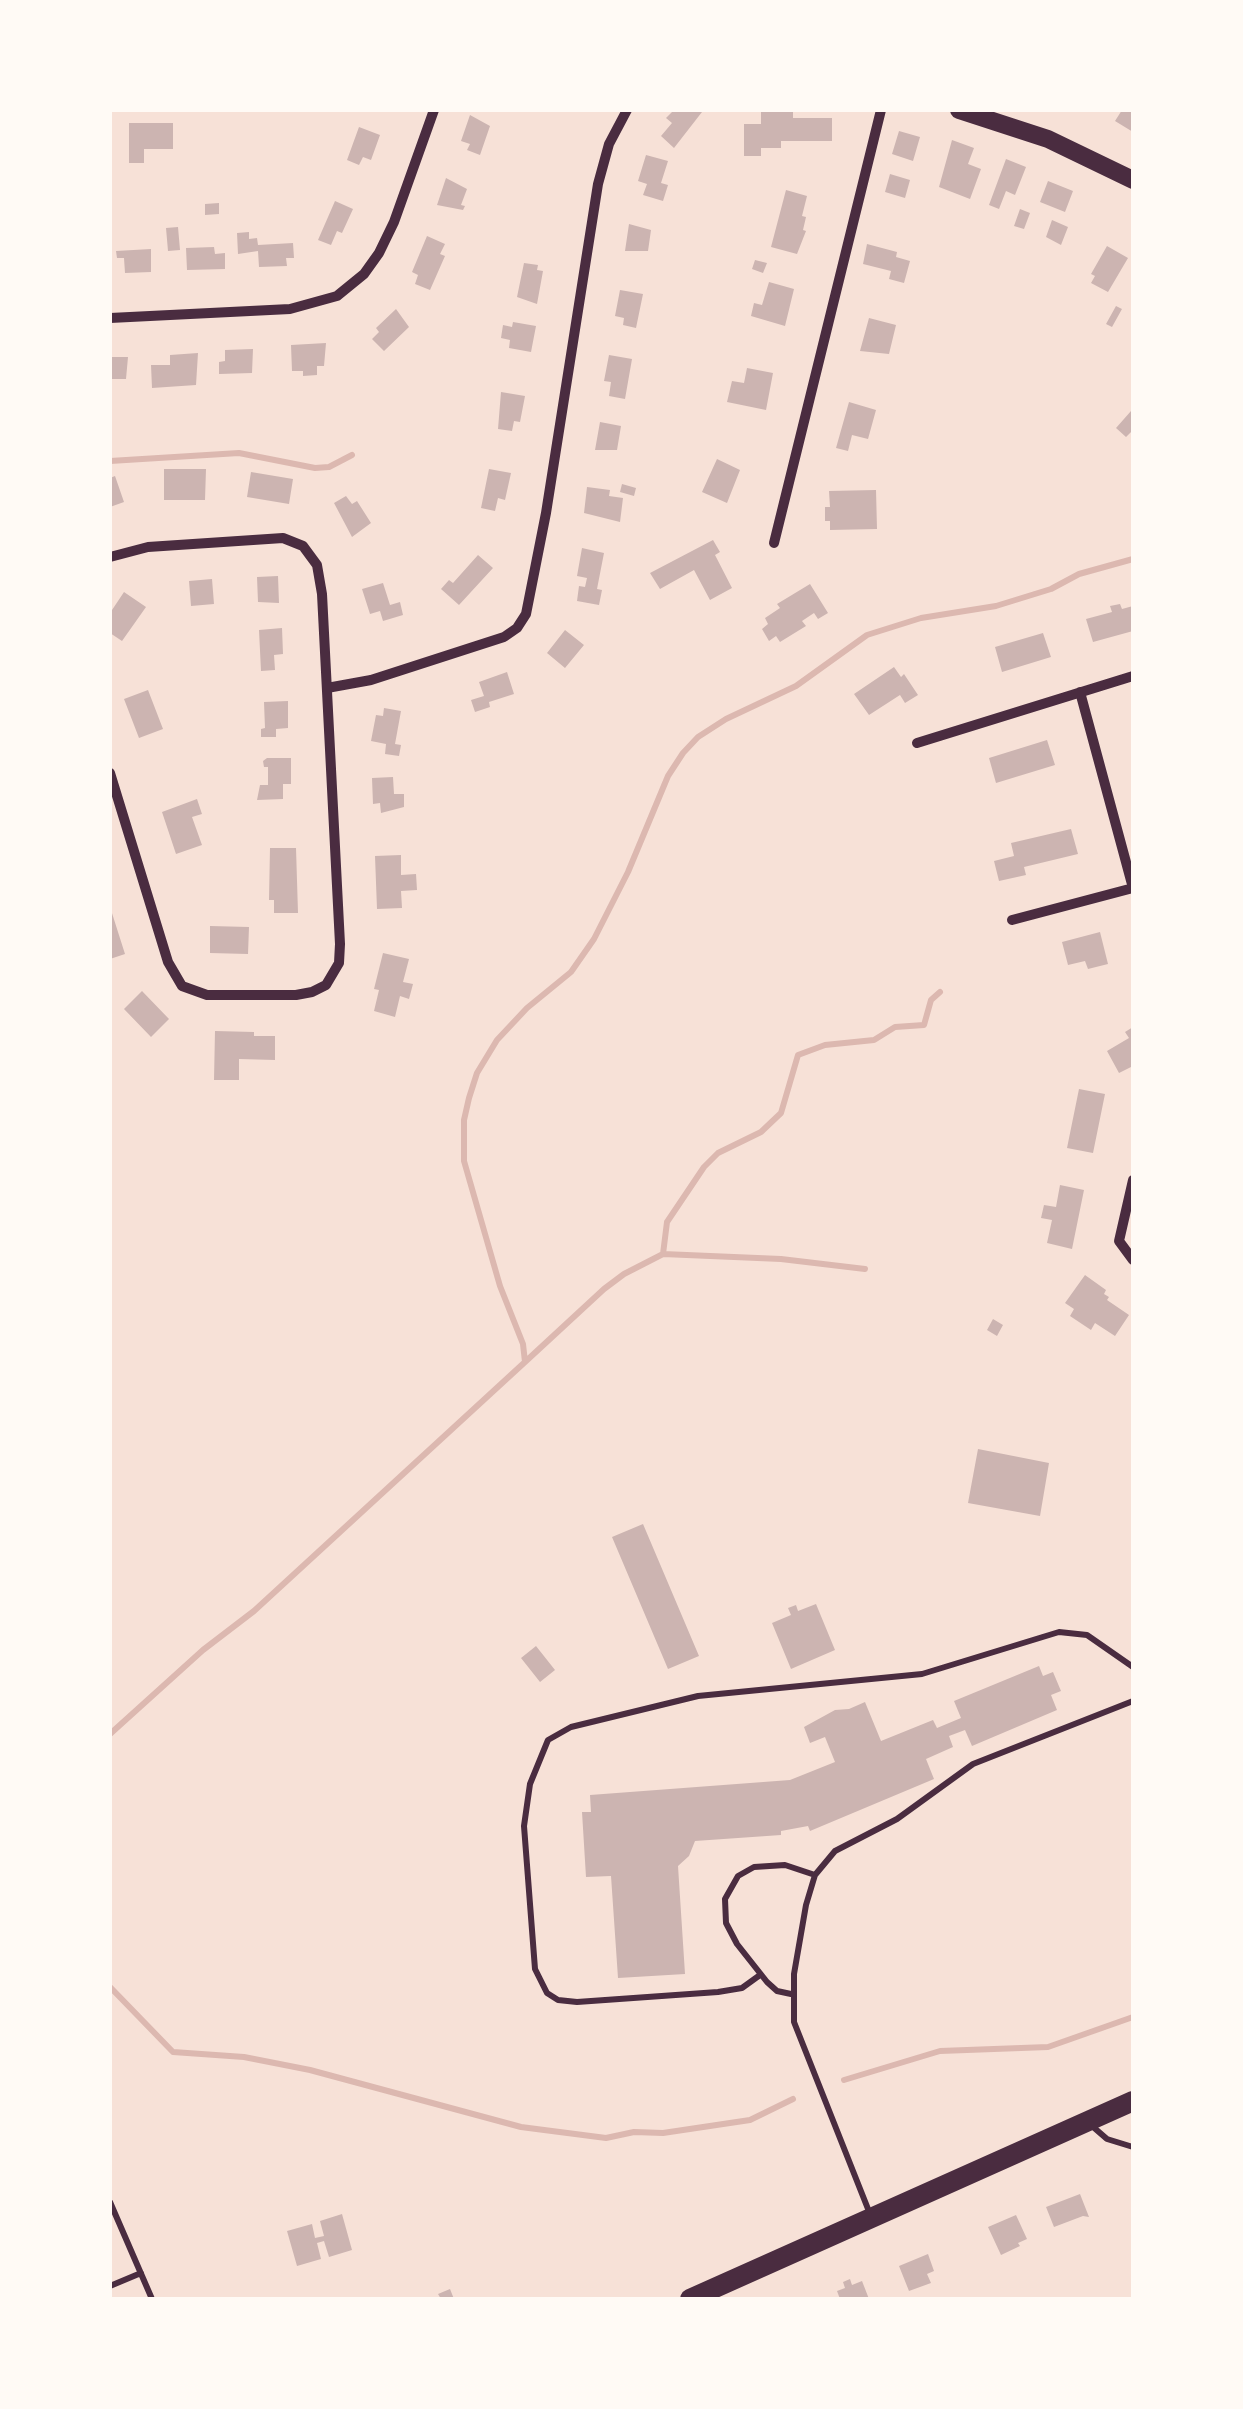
<!DOCTYPE html>
<html>
<head>
<meta charset="utf-8">
<style>
  body { margin:0 }
  #map { position:relative; width:1243px; height:2409px; overflow:hidden; background:#f7e1d7; font-family:Georgia,serif }
  canvas { display:block }
  .frame { position:absolute; inset:0; border:112px solid #fffaf5; pointer-events:none }
</style>
</head>
<body>
<div id="map">
<canvas width="1243" height="2409"></canvas>
<div class="frame"></div>
</div>
<script>
const c = document.querySelector('canvas').getContext('2d');
c.lineJoin = 'round';
function poly(rows) {
  const path = new Path2D();
  for (const r of rows) {
    path.moveTo(r[0], r[1]);
    for (let i = 2; i < r.length; i += 2) path.lineTo(r[i], r[i + 1]);
  }
  return path;
}
function stroke(path, color, width, dash) {
  c.strokeStyle = color;
  c.lineWidth = width;
  c.lineCap = dash ? 'butt' : 'round';
  c.setLineDash(dash || []);
  c.stroke(path);
}
function fillPath(path, color) {
  c.fillStyle = color;
  c.fill(path, 'evenodd');
}
stroke(poly([
  [110,461,239,453,315,468,329,467,352,455],
  [663,1254,781,1259,865,1269],
  [525,1362,604,1289,624,1274,663,1254,667,1222,704,1167,718,1153,761,1132,781,1113,798,1055,825,1045,874,1040,895,1027,924,1025,931,1000,940,992],
  [110,1734,203,1650,254,1611,525,1362,523,1344,500,1286,464,1161,464,1120,469,1098,477,1073,497,1040,527,1008,571,972,594,939,628,872,668,776,683,753,698,737,726,719,796,686,867,635,921,618,996,606,1051,589,1079,574,1133,559],
  [110,1987,173,2052,244,2057,310,2070,521,2127,606,2138,634,2132,663,2133,750,2120,793,2099],
  [844,2080,940,2051,1048,2047,1133,2017]
]), '#dcb8b0', 6);
fillPath(poly([
  [674,110,702,112,674,148,661,136,672,123,666,118],
  [761,110,793,110,793,118,832,118,832,141,781,141,781,148,761,148,761,156,744,156,744,124,761,124],
  [1122,110,1133,110,1133,132,1115,121],
  [470,115,490,126,480,155,467,150,470,144,461,141],
  [129,123,173,123,173,149,144,149,144,163,129,163],
  [359,127,380,135,371,160,363,157,359,165,347,160],
  [899,131,920,137,913,161,892,154],
  [952,140,974,148,968,164,981,169,970,199,939,187],
  [646,155,668,161,661,183,668,185,663,201,643,195,647,184,638,181],
  [1006,159,1026,167,1015,195,1006,191,999,209,989,205],
  [890,174,910,180,905,198,885,192],
  [446,178,467,189,461,205,465,206,463,210,437,205],
  [1048,181,1073,191,1065,212,1040,202],
  [786,190,807,196,802,216,806,217,803,230,806,231,797,254,771,247],
  [335,201,353,209,342,233,337,231,331,245,318,240],
  [219,203,219,214,205,215,205,204],
  [1020,209,1030,213,1024,229,1014,226],
  [1052,220,1068,227,1061,245,1046,237],
  [629,224,651,230,648,251,625,251],
  [178,227,180,250,168,251,166,228],
  [249,232,249,239,257,238,258,245,293,243,294,258,286,258,287,266,259,267,258,251,238,254,237,233],
  [427,236,445,244,440,254,445,256,430,290,415,284,418,275,412,272],
  [867,244,897,252,896,257,910,261,904,283,889,279,891,271,863,264],
  [1107,246,1128,258,1108,292,1091,283,1095,276,1091,274],
  [214,247,215,254,225,253,225,269,187,270,186,248],
  [151,249,151,272,125,273,124,258,117,258,116,251],
  [755,260,767,263,763,273,752,269],
  [524,263,538,265,537,270,543,271,537,304,517,297],
  [769,282,794,289,785,326,751,316,754,303,762,305],
  [620,290,643,294,636,328,623,325,624,318,615,316],
  [1116,306,1122,309,1112,327,1106,324],
  [396,309,409,327,384,351,372,339,379,332,376,328],
  [869,318,896,325,889,354,860,351],
  [513,322,536,326,531,352,509,348,510,340,501,338,503,325,512,327],
  [326,343,324,366,317,366,317,375,303,376,303,371,292,371,291,345],
  [253,349,252,373,219,374,219,362,225,361,225,350],
  [198,353,196,385,152,388,151,365,170,365,170,355],
  [609,355,632,359,625,399,609,396,611,382,604,381],
  [110,357,128,357,126,379,110,379],
  [747,368,773,373,766,410,727,402,732,381,744,383],
  [501,392,525,396,520,422,514,421,512,431,498,429],
  [849,402,876,410,868,439,852,435,848,451,836,448],
  [1131,411,1133,430,1126,437,1116,428],
  [600,422,621,426,617,450,595,450],
  [717,459,740,470,727,503,702,492],
  [164,469,206,469,205,500,164,500],
  [489,469,511,473,505,500,498,498,495,511,481,508],
  [251,472,293,479,289,504,247,497],
  [115,476,124,502,110,507,110,478],
  [622,484,636,488,634,496,620,492],
  [587,487,610,490,609,496,623,498,620,522,584,513],
  [876,490,877,529,830,530,830,521,825,521,825,507,830,507,829,491],
  [346,496,352,504,357,501,371,523,352,537,334,503],
  [713,540,720,552,715,555,732,588,710,600,694,570,660,589,650,573],
  [582,548,604,553,597,589,602,590,599,605,577,601,579,586,585,587,587,578,577,576],
  [478,555,493,568,459,605,441,589,449,580,453,583],
  [278,576,279,603,258,602,257,577],
  [212,579,214,604,191,606,189,581],
  [383,583,390,605,400,602,403,615,383,621,380,611,370,614,362,589],
  [810,584,828,613,818,619,814,613,802,621,806,626,780,642,776,636,769,641,762,629,768,624,765,618,780,608,777,604],
  [124,592,146,607,122,641,110,633,110,613],
  [1120,604,1122,609,1133,606,1133,631,1093,642,1086,619,1112,612,1110,606],
  [282,628,283,654,274,655,275,670,261,671,259,630],
  [565,630,584,645,565,668,547,653],
  [1043,633,1051,657,1002,672,995,647],
  [894,667,901,677,904,674,918,695,905,703,900,695,869,715,854,694],
  [507,672,514,694,489,702,490,707,475,712,471,700,484,696,479,682],
  [148,690,163,729,139,738,124,699],
  [288,701,288,728,276,729,276,737,261,737,261,729,265,728,264,702],
  [384,708,401,711,395,744,401,745,399,756,385,754,386,744,371,741,376,715,383,716],
  [1047,740,1055,765,996,783,989,758],
  [267,758,291,758,291,784,283,784,283,799,257,800,260,785,268,785,268,767,264,767,263,761],
  [393,777,394,794,404,794,404,807,381,813,380,803,373,804,372,778],
  [197,799,202,814,192,817,202,845,176,854,162,812],
  [1071,829,1078,854,1024,867,1026,875,999,881,994,861,1014,856,1011,843],
  [270,848,296,848,298,913,274,913,274,900,269,900],
  [401,855,401,875,416,874,417,890,401,891,402,908,377,909,375,856],
  [111,910,125,954,110,959,110,911],
  [210,926,249,927,248,954,210,953],
  [1100,932,1108,964,1088,969,1085,961,1068,965,1062,942],
  [383,953,409,959,403,982,413,984,409,999,400,996,395,1017,374,1011,379,990,374,989],
  [142,991,169,1019,151,1037,124,1009],
  [1133,1027,1133,1066,1119,1073,1107,1051,1129,1038,1125,1032],
  [215,1031,254,1032,254,1036,275,1036,275,1060,239,1059,239,1080,214,1080],
  [1079,1089,1105,1094,1093,1153,1067,1148],
  [1060,1185,1084,1190,1072,1249,1047,1243,1052,1220,1041,1218,1044,1205,1056,1207],
  [1085,1275,1106,1290,1104,1294,1109,1297,1107,1300,1129,1315,1115,1336,1095,1323,1091,1330,1070,1316,1074,1309,1065,1303],
  [993,1319,1003,1325,997,1336,987,1330],
  [978,1449,1049,1463,1040,1516,968,1503],
  [643,1524,699,1656,668,1669,612,1537],
  [816,1604,835,1650,791,1669,772,1623,791,1615,788,1608,796,1605,798,1611],
  [536,1646,555,1670,540,1682,521,1658],
  [1039,1666,1043,1676,1053,1672,1061,1691,1051,1695,1057,1710,972,1746,965,1730,949,1736,953,1747,926,1759,934,1779,810,1831,808,1826,781,1831,781,1835,695,1841,689,1856,678,1866,685,1974,618,1978,611,1876,586,1877,582,1812,591,1812,590,1795,790,1780,835,1762,825,1737,810,1743,804,1727,835,1710,849,1709,865,1702,881,1741,933,1720,937,1728,961,1718,954,1701],
  [1080,2194,1089,2217,1083,2216,1054,2227,1046,2207],
  [342,2214,352,2250,329,2257,324,2241,317,2243,321,2259,297,2266,287,2231,312,2224,315,2238,324,2236,320,2221],
  [1016,2215,1027,2239,1018,2243,1020,2246,1001,2255,988,2227],
  [928,2254,934,2271,927,2274,931,2283,909,2291,899,2266],
  [850,2279,852,2285,862,2281,869,2299,840,2299,837,2291,845,2288,843,2282],
  [450,2289,454,2299,441,2299,438,2294]
]), '#ccb4b1');
stroke(poly([
  [760,1975,742,1988,718,1992,577,2002,558,2000,547,1993,535,1969,524,1826,530,1784,548,1740,571,1727,698,1696,922,1674,1059,1632,1087,1635,1133,1667],
  [791,1994,777,1991,767,1982,737,1944,726,1923,725,1899,738,1876,754,1867,785,1865,815,1875],
  [1092,2126,1107,2139,1133,2147],
  [110,2202,152,2299],
  [870,2214,794,2022,794,1974,806,1905,815,1875,835,1851,897,1819,973,1764,1133,1701],
  [110,2286,141,2273]
]), '#4a2c40', 6);
stroke(poly([
  [110,318,290,309,337,296,364,274,379,253,394,222,434,110],
  [774,543,881,110],
  [110,557,148,547,283,538,303,546,317,565,322,594,340,944,339,963,326,985,312,992,296,995,207,995,182,986,168,962,110,773],
  [327,688,371,680,504,637,517,628,526,614,546,513,598,184,609,144,627,110],
  [1080,692,1133,888],
  [917,743,1133,676],
  [1012,920,1133,888],
  [1133,1180,1119,1241,1133,1260]
]), '#4a2c40', 10);
stroke(poly([
  [959,110,1048,139,1133,180]
]), '#4a2c40', 18);
stroke(poly([
  [690,2299,1133,2101]
]), '#4a2c40', 20);
</script>
</body>
</html>
